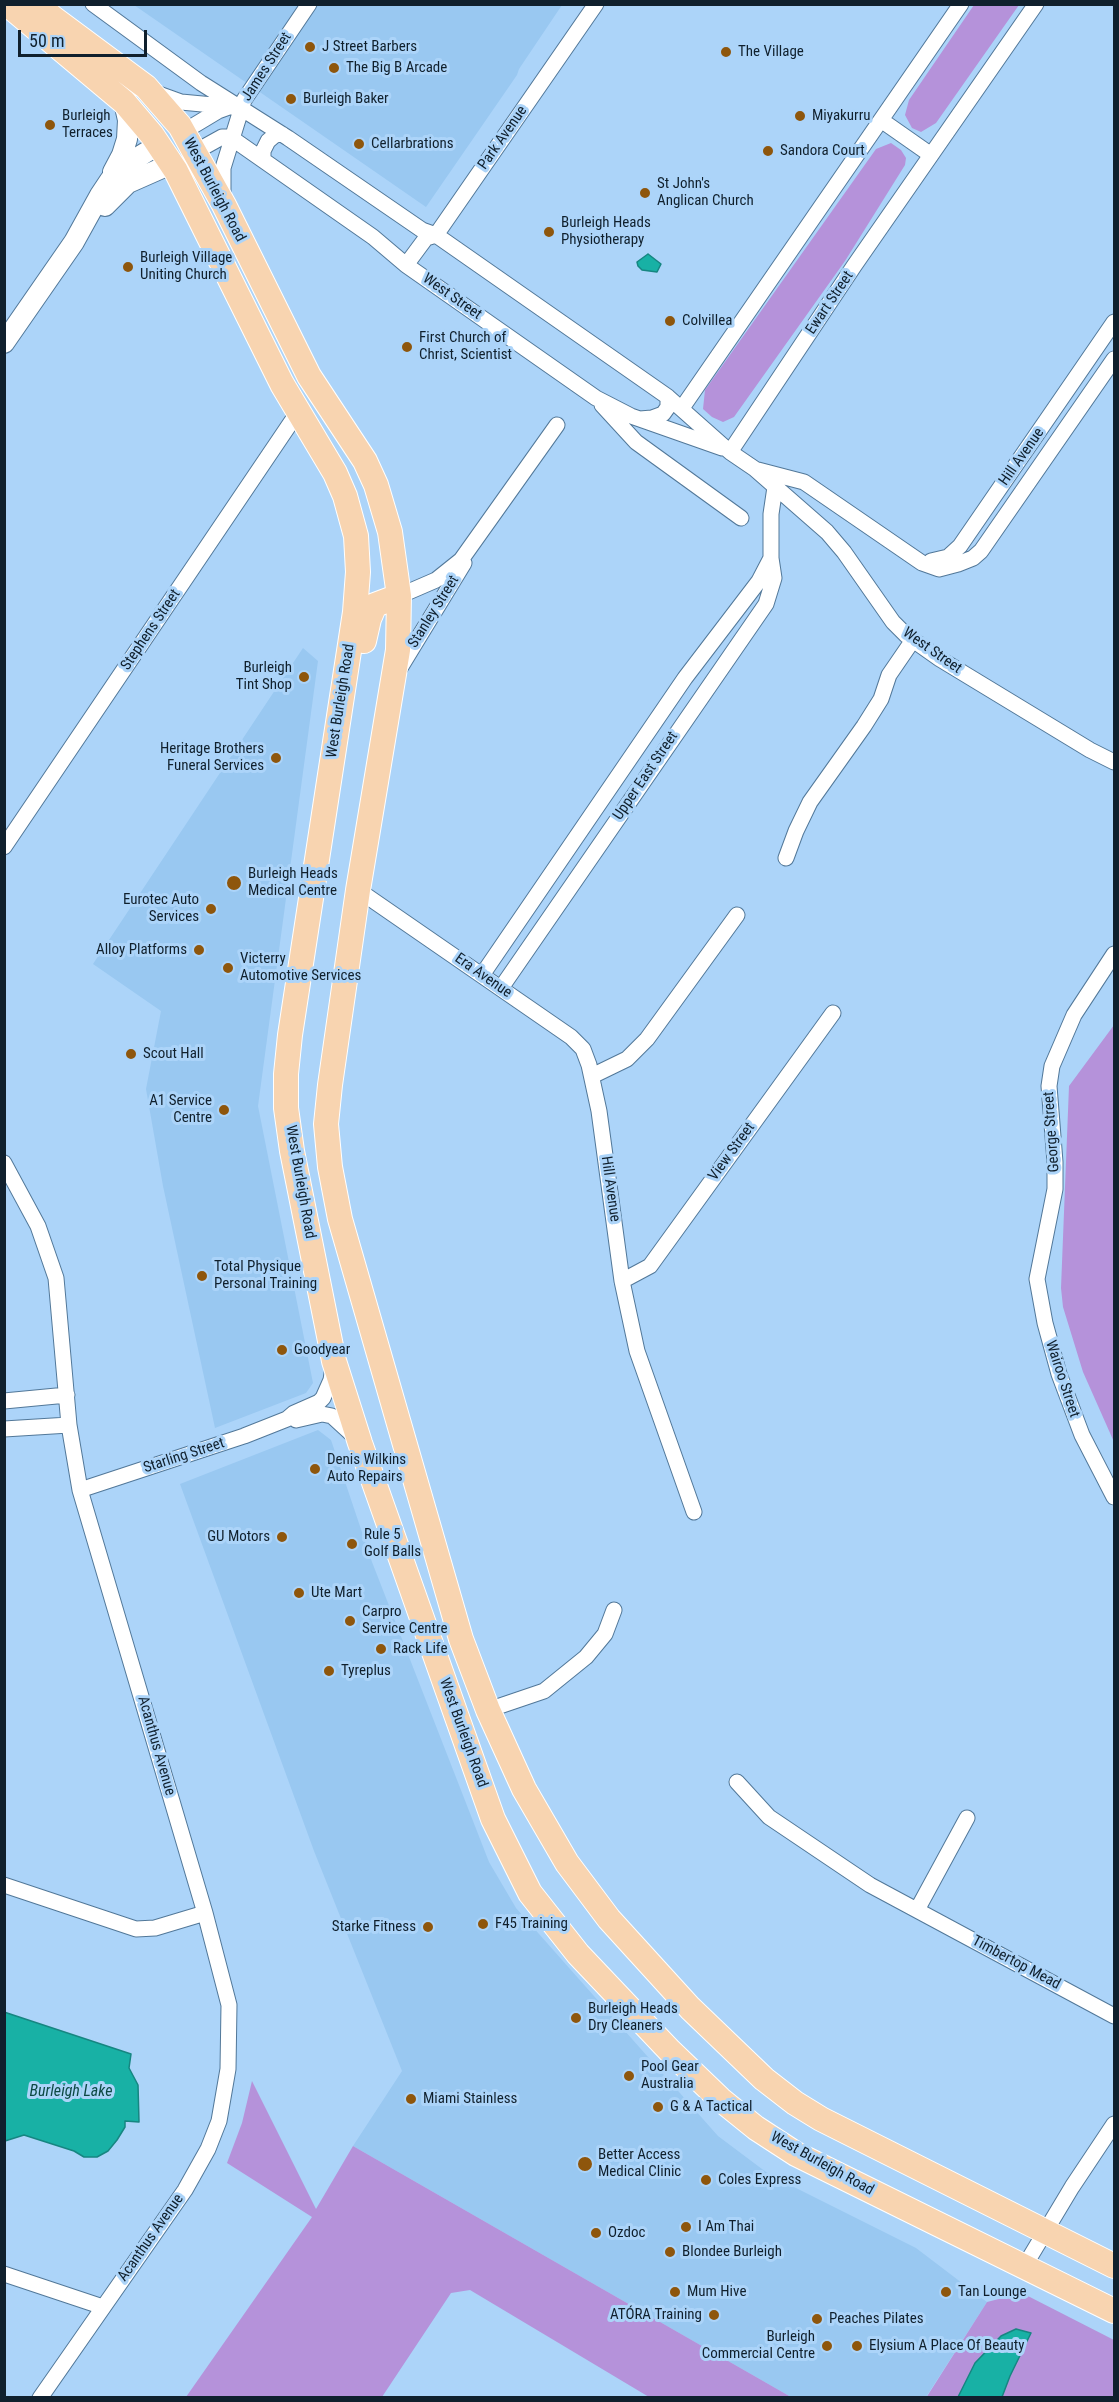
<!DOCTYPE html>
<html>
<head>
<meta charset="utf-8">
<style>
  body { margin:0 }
  #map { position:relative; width:1119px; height:2402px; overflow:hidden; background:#acd4f9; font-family:"Roboto Condensed",sans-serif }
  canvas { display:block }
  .frame { position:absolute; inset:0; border:6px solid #10202d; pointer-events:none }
  .scale { position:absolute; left:18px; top:30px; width:129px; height:27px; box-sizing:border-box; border:3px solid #10202d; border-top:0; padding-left:8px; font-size:18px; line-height:21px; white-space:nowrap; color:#10202d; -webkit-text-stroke:4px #acd4f9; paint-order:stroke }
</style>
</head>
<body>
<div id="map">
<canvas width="1119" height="2402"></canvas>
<div class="frame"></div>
<div class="scale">50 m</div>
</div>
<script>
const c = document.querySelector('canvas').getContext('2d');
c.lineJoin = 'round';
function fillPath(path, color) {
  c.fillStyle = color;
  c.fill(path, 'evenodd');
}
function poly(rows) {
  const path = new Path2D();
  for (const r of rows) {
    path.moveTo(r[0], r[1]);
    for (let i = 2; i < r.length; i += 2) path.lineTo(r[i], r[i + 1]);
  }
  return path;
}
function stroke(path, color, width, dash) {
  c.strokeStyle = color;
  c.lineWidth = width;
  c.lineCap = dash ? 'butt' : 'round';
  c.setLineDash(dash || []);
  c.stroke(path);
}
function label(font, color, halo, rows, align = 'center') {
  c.font = font + ' "Roboto Condensed",sans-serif';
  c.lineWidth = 6;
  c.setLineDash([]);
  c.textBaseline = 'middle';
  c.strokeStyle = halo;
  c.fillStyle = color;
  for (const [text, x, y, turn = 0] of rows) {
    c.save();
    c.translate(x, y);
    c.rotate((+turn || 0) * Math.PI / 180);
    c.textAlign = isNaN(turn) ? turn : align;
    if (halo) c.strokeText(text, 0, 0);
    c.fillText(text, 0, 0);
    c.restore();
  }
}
fillPath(poly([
  [134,5,562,5,519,69,517,75,426,207],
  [303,648,318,661,258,1106,313,1383,306,1393,215,1428,163,1186,146,1089,161,1011,93,964],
  [318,1430,331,1440,372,1562,489,1862,516,1908,718,2136,770,2175,916,2248,987,2302,926,2397,791,2397,353,2146,402,2071,314,1851,180,1484]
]), '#99c8f1');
fillPath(poly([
  [974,5,1019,5,936,123,921,132,912,128,905,115,909,100],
  [891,143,901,150,906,158,905,165,845,261,734,417,723,422,712,417,703,409,705,390,876,149],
  [1114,1025,1114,1442,1083,1372,1063,1307,1061,1288,1069,1086],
  [252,2081,316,2209,353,2146,791,2397,649,2397,470,2290,451,2293,382,2397,186,2397,312,2217,227,2163,242,2123],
  [1022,2293,1114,2340,1114,2397,926,2398,987,2302]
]), '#b592da');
const water = poly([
  [648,254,661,264,657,272,642,270,638,266,637,262,648,254],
  [4,2012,131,2054,129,2068,138,2085,139,2122,125,2121,125,2127,117,2140,108,2151,97,2157,84,2157,74,2151,24,2135,5,2141,4,2012],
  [1016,2329,1031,2333,1010,2376,1002,2397,958,2397,975,2363,1001,2336,1016,2329]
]);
fillPath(water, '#18b1a5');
stroke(water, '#168681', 1.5);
const minor = poly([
  [93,4,201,83,288,138,422,230,436,235,668,397,730,452,755,469,827,532,844,552,893,622,906,635,940,659,1090,750,1114,762],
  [156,93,181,102,234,107],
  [881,120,931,155],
  [183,132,218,111,229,107],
  [195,152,222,137,230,137,373,237,406,265,596,398,631,416,722,448],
  [263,160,263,151,268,141,275,135,282,134],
  [223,197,223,168,244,100,309,4],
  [406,265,426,238,436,235,596,4],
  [602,405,636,442,741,518],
  [682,408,961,4],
  [640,419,652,418,663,414,668,407,668,397],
  [730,452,854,266,1036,4],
  [758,470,804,482,922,563,939,569,958,564,973,558,981,551,1114,359],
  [931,561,948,557,960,546,1114,322],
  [399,596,436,580,461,560,557,425],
  [400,668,464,563],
  [4,847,298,412],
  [786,858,796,831,810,802,864,726,881,699,889,675,913,640],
  [358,890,571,1037,583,1049,589,1065,599,1111,622,1281,637,1351,694,1512],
  [1114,954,1074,1015,1052,1066,1049,1086,1055,1162,1055,1189,1037,1279,1045,1323,1059,1374,1082,1435,1114,1497],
  [482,975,685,678,759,581,771,558],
  [501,988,766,604,774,578,771,558,771,514,775,487],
  [592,1076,627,1059,647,1039,737,915],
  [4,1163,38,1226,56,1278,69,1425,80,1490,205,1913,229,2005,228,2069,219,2121,208,2149,185,2190,40,2398],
  [622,1281,650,1266,833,1013],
  [4,1401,67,1395],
  [296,1420,322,1414,332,1416,356,1438],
  [4,1429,69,1425],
  [80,1490,244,1436,287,1419,294,1413,319,1402,323,1398,331,1380,333,1367],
  [488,1710,544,1691,586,1657,605,1634,614,1610],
  [737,1782,769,1817,870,1885,1114,2016],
  [4,1885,136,1929,155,1928,205,1913],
  [917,1910,967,1818],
  [1024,2267,1072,2187,1114,2124],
  [4,2274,103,2307]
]);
const tertiary = poly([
  [113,172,122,155,127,139,128,120,124,102],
  [105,206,128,183,171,164],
  [4,343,74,242,100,195,110,180,127,164,158,145]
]);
const primary = poly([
  [7,4,124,102,152,135,176,171,282,384,335,473,345,496,356,536,358,572,355,612,290,1035,286,1074,286,1108,292,1151,334,1361,360,1443,493,1819,530,1893,578,1954,670,2051,720,2099,756,2128,796,2154,1114,2311],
  [38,4,53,18,146,87,180,126,224,205,309,376,365,461,376,485,390,532,399,596,398,650,358,890,330,1085,326,1124,330,1167,340,1219,461,1639,488,1710,524,1789,567,1863,609,1919,690,2008,764,2079,795,2103,821,2119,1114,2266],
  [364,641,369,619,375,605,399,596]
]);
stroke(minor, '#527899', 17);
stroke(tertiary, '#527899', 22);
stroke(primary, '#fff', 26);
stroke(minor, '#fff', 15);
stroke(tertiary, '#fff', 20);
stroke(primary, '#f8d4b0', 24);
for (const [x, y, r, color] of [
  [310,47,6,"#8e560c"],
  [726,52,6,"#8e560c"],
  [334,68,6,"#8e560c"],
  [291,99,6,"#8e560c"],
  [800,116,6,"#8e560c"],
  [50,125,6,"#8e560c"],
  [359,144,6,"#8e560c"],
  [768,151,6,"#8e560c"],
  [645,193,6,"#8e560c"],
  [549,232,6,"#8e560c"],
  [128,267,6,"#8e560c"],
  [670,321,6,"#8e560c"],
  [407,347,6,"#8e560c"],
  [304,677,6,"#8e560c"],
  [276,758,6,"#8e560c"],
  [234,883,8,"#8e560c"],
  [211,909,6,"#8e560c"],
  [199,950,6,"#8e560c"],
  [228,968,6,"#8e560c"],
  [131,1054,6,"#8e560c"],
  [224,1110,6,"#8e560c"],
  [202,1276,6,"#8e560c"],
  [282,1350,6,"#8e560c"],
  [315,1469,6,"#8e560c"],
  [282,1537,6,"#8e560c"],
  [352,1544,6,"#8e560c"],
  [299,1593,6,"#8e560c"],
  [350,1621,6,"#8e560c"],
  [381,1649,6,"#8e560c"],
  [329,1671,6,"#8e560c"],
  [483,1924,6,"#8e560c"],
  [428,1927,6,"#8e560c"],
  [576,2018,6,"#8e560c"],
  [629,2076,6,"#8e560c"],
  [411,2099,6,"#8e560c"],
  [658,2107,6,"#8e560c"],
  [585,2164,8,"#8e560c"],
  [706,2180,6,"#8e560c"],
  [686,2227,6,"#8e560c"],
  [596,2233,6,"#8e560c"],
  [670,2252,6,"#8e560c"],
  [675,2292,6,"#8e560c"],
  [946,2292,6,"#8e560c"],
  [714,2315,6,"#8e560c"],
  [817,2319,6,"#8e560c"],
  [827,2346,6,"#8e560c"],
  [857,2346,6,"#8e560c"]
]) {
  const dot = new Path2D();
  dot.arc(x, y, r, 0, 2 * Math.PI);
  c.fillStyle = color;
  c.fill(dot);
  stroke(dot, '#acd4f9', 2);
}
label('15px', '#10202d', '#acd4f9', [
  ["J Street Barbers",322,47],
  ["The Village",738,52],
  ["The Big B Arcade",346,68],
  ["Burleigh Baker",303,99],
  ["Burleigh",62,116],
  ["Terraces",62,133],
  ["Miyakurru",812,116],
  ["Cellarbrations",371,144],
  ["Sandora Court",780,151],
  ["St John's",657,184],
  ["Anglican Church",657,201],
  ["Burleigh Heads",561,223],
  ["Physiotherapy",561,240],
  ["Burleigh Village",140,258],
  ["Uniting Church",140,275],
  ["Colvillea",682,321],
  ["First Church of",419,338],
  ["Christ, Scientist",419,355],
  ["Burleigh",292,668,"right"],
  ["Tint Shop",292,685,"right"],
  ["Heritage Brothers",264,749,"right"],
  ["Funeral Services",264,766,"right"],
  ["Burleigh Heads",248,874],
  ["Medical Centre",248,891],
  ["Eurotec Auto",199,900,"right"],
  ["Services",199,917,"right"],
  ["Alloy Platforms",187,950,"right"],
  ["Victerry",240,959],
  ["Automotive Services",240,976],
  ["Scout Hall",143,1054],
  ["A1 Service",212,1101,"right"],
  ["Centre",212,1118,"right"],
  ["Total Physique",214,1267],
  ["Personal Training",214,1284],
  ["Goodyear",294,1350],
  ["Denis Wilkins",327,1460],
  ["Auto Repairs",327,1477],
  ["Rule 5",364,1535],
  ["Golf Balls",364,1552],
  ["GU Motors",270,1537,"right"],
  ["Ute Mart",311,1593],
  ["Carpro",362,1612],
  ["Service Centre",362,1629],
  ["Rack Life",393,1649],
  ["Tyreplus",341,1671],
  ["F45 Training",495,1924],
  ["Starke Fitness",416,1927,"right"],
  ["Burleigh Heads",588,2009],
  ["Dry Cleaners",588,2026],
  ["Pool Gear",641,2067],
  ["Australia",641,2084],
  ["Miami Stainless",423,2099],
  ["G & A Tactical",670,2107],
  ["Better Access",598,2155],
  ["Medical Clinic",598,2172],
  ["Coles Express",718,2180],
  ["I Am Thai",698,2227],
  ["Ozdoc",608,2233],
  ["Blondee Burleigh",682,2252],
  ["Mum Hive",687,2292],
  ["Tan Lounge",958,2292],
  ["ATÓRA Training",702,2315,"right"],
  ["Peaches Pilates",829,2319],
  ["Burleigh",815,2337,"right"],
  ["Commercial Centre",815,2354,"right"],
  ["Elysium A Place Of Beauty",869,2346]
], 'left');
label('15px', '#10202d', '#acd4f9', [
  ["James Street",267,67,-57],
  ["Park Avenue",503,138,-55],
  ["West Burleigh Road",214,190,62],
  ["West Street",452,297,35],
  ["Ewart Street",830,303,-56],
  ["Hill Avenue",1022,457,-55],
  ["Stanley Street",434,612,-58],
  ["Stephens Street",151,630,-56],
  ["West Street",932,651,35],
  ["West Burleigh Road",341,701,-81],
  ["Upper East Street",646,776,-56],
  ["Era Avenue",483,976,35],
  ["George Street",1052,1132,-94],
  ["View Street",732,1152,-54],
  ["West Burleigh Road",300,1182,80],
  ["Hill Avenue",610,1189,82],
  ["Wairoo Street",1062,1379,72],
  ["Starling Street",184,1456,-18],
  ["West Burleigh Road",463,1733,70],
  ["Acanthus Avenue",156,1746,74],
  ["Timbertop Mead",1016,1963,28],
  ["West Burleigh Road",822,2164,29],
  ["Acanthus Avenue",151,2238,-55]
]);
label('italic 16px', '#0d4943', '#acd4f9', [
  ["Burleigh Lake",71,2092]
]);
</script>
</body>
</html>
